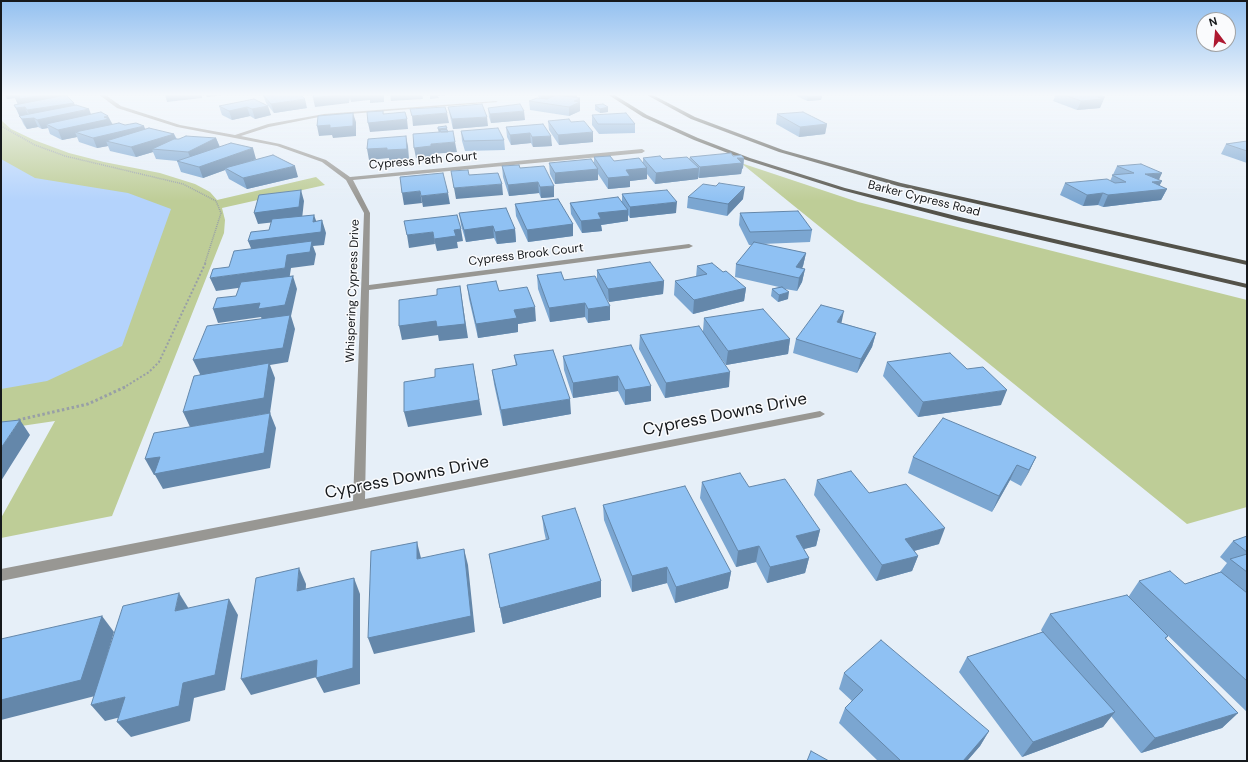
<!DOCTYPE html>
<html>
<head>
<meta charset="utf-8">
<style>
  body { margin:0 }
  #map { position:relative; width:1248px; height:762px; overflow:hidden; background:#e6eff8; font-family:"DM Sans",sans-serif }
  canvas { display:block }
  .frame { position:absolute; inset:0; border:2px solid #16191c; pointer-events:none }
  .north { position:absolute; left:1196px; top:12px; width:40px; height:40px; box-sizing:border-box; background:#fafbfd; border:1px solid #9fa1a3; border-radius:50%; rotate:344deg; font-size:11px; font-weight:700; line-height:16px; text-align:center; color:#16191c }
  .north::after { content:''; display:block; margin:auto; width:14px; height:18px; background:#ae1931; clip-path:polygon(50% 0,100% 100%,50% 72%,0 100%) }
</style>
</head>
<body>
<div id="map">
<canvas width="1248" height="762"></canvas>
<div class="frame"></div>
<div class="north">N</div>
</div>
<script>
const c = document.querySelector('canvas').getContext('2d');
c.lineJoin = 'round';
function fillPath(path, color) {
  c.fillStyle = color;
  c.fill(path, 'evenodd');
}
function poly(rows) {
  const path = new Path2D();
  for (const r of rows) {
    path.moveTo(r[0], r[1]);
    for (let i = 2; i < r.length; i += 2) path.lineTo(r[i], r[i + 1]);
  }
  return path;
}
function stroke(path, color, width, dash) {
  c.strokeStyle = color;
  c.lineWidth = width;
  c.lineCap = dash ? 'butt' : 'round';
  c.setLineDash(dash || []);
  c.stroke(path);
}
function label(font, color, halo, rows, align = 'center') {
  c.font = font + ' "DM Sans",sans-serif';
  c.lineWidth = 3;
  c.setLineDash([]);
  c.textBaseline = 'middle';
  c.strokeStyle = halo;
  c.fillStyle = color;
  for (const [text, x, y, turn = 0] of rows) {
    c.save();
    c.translate(x, y);
    c.rotate((+turn || 0) * Math.PI / 180);
    c.textAlign = isNaN(turn) ? turn : align;
    if (halo) c.strokeText(text, 0, 0);
    c.fillText(text, 0, 0);
    c.restore();
  }
}
fillPath(poly([
  [1,120,11,129,34,140,69,153,104,162,160,173,195,184,210,192,217,200,316,177,325,185,222,208,225,220,224,233,112,516,1,538,1,518,55,421,1,429],
  [741,163,858,202,1247,300,1247,507,1187,524]
]), '#becd97');
fillPath(poly([
  [1,159,35,178,128,193,171,209,122,346,47,381,1,389]
]), '#b4d3fc');
stroke(poly([
  [1,126,35,145,65,156,183,184,216,201,221,213,205,263]
]), '#989fa6', 1.5, [1, 1]);
stroke(poly([
  [123,388,149,372,159,362,206,262]
]), '#989fa6', 2, [2, 2]);
stroke(poly([
  [18,420,88,404,125,387]
]), '#989fa6', 3, [2.5, 2.5]);
fillPath(poly([
  [98,94,104,94,121,106,180,125,235,135,268,124,324,114,496,101,498,102,324,116,269,127,241,136,280,144,326,160,350,177,642,149,645,151,642,153,353,180,370,213,369,285,689,244,693,246,689,248,369,290,365,499,820,411,825,414,820,417,1,581,1,569,353,501,364,213,346,180,322,162,277,146,177,127,117,108,98,94]
]), '#989793');
fillPath(poly([
  [607,94,613,94,647,115,698,138,750,158,845,188,960,217,1247,284,1247,288,959,221,841,190,746,160,694,140,643,117,607,94],
  [645,94,651,94,695,117,783,150,901,183,1247,261,1247,265,898,186,779,152,691,119,645,94]
]), '#53524a');
fillPath(poly([
  [5,94,65,94,75,105,91,115,112,124,125,125,146,129,174,134,177,139,216,138,220,147,256,159,244,163,298,177,247,189,229,179,225,170,203,178,181,172,177,161,156,159,153,152,136,157,110,151,108,146,97,148,79,142,77,137,62,140,50,134,48,128,42,129,38,127,27,129,24,125,14,105,18,104,15,98,7,99],
  [538,94,577,94,577,97,573,97,580,107,580,111,569,116,530,110,529,101,539,98,538,96],
  [820,94,822,96,821,100,807,101,795,95],
  [1056,94,1098,94,1101,105,1100,108,1077,110,1053,101],
  [263,95,307,108,274,113,266,103],
  [254,99,271,115,255,119,250,116,232,120,222,115,219,106],
  [595,105,608,107,608,112,600,113,595,110],
  [448,107,488,126,453,129,450,116],
  [488,108,525,120,491,123,489,117],
  [777,114,827,124,825,134,799,137,776,124],
  [592,115,635,124,635,133,599,134,592,125],
  [548,121,571,122,593,142,559,145,549,130],
  [543,124,552,146,533,147,531,143,511,145,507,137,506,127],
  [461,131,504,140,505,150,465,151,462,141],
  [1247,141,1247,163,1221,154,1226,144],
  [733,156,744,158,743,168,742,169,741,174,699,178,698,177,698,179,655,184,647,174,647,179,630,181,630,187,608,189,598,174,598,180,555,184,550,174,549,163,594,164,594,157,614,161,643,163,643,158,663,159,689,159,690,157],
  [502,166,520,168,554,197,541,198,539,193,509,196,503,177],
  [1117,166,1162,181,1159,186,1167,189,1161,200,1103,207,1098,205,1083,206,1060,195,1065,183,1110,181],
  [622,194,676,213,630,218,628,215,628,221,601,225,602,231,582,233,571,214,570,203,622,202],
  [688,197,743,199,727,216,687,208],
  [515,204,573,224,573,236,528,242,516,216],
  [459,213,515,229,516,242,497,244,494,238,466,242,461,225],
  [740,213,812,230,810,242,762,244,806,253,803,266,802,269,805,269,802,282,797,291,785,289,788,299,778,302,771,296,772,289,779,287,735,277,736,264,752,245,749,245,739,225],
  [697,266,723,272,746,288,744,301,693,314,674,295,675,281,696,277],
  [597,270,664,281,663,294,609,302,605,296,610,320,588,323,585,317,550,322,538,289,537,275,564,280,597,281],
  [467,285,499,291,536,321,518,324,518,332,478,338,469,299],
  [704,318,790,339,788,354,726,365,718,354,729,387,665,398,639,349,640,335,703,331],
  [842,323,876,333,872,347,857,373,793,353,796,339],
  [514,355,571,414,503,426,494,384,492,370,516,366],
  [563,356,651,386,651,401,625,405,618,391,573,398,564,370],
  [887,362,1001,405,918,417,883,376],
  [913,457,1036,457,1021,486,1010,480,992,512,908,473],
  [817,480,869,493,939,544,914,551,918,556,912,571,876,581,814,495],
  [702,482,749,487,820,530,816,546,804,549,809,558,805,573,767,583,756,562,736,567,700,498],
  [603,505,731,572,728,588,675,603,667,583,632,592,604,520],
  [542,516,601,581,601,597,503,624,489,554,546,540,544,531],
  [1247,536,1247,712,1158,626,1168,636,1166,639,1238,713,1222,728,1141,753,1111,716,1103,727,1022,757,959,672,967,657,1042,632,1041,630,1050,614,1129,596,1139,581,1185,584,1220,572,1227,563,1220,557,1233,541],
  [844,673,989,731,980,746,967,761,878,761,839,723,845,708,852,701,839,689]
]), '#7ba6d1');
fillPath(poly([
  [5,94,65,94,25,108,29,116,20,117,16,108,18,105,15,98,7,99],
  [165,94,202,94,202,98,167,102],
  [206,94,233,94,207,97],
  [347,94,349,94,350,98,349,103,315,107,313,98],
  [349,94,384,94,384,102,370,103,370,100,351,102],
  [390,94,422,94,423,99,391,101],
  [430,94,460,94,438,96,439,98,430,99],
  [541,94,577,94,577,97,541,100],
  [822,96,821,100,807,101,808,97],
  [1098,97,1105,97,1100,108,1077,110,1081,101],
  [580,98,580,111,569,116,569,107,574,101],
  [305,99,307,108,274,113,271,104],
  [74,103,78,112,89,109,93,119,46,124,48,128,42,129,37,120,34,118,38,127,27,129,22,119,31,118,27,110],
  [268,106,271,115,255,119,252,109],
  [247,107,250,116,232,120,229,111],
  [608,107,608,112,600,113,600,109],
  [383,111,385,121,407,119,408,129,370,132,368,123],
  [524,111,525,120,491,123,490,114],
  [353,113,356,122,356,136,333,138,332,135,319,136,317,126],
  [447,113,449,123,413,126,412,116],
  [108,116,113,125,75,132,77,137,62,140,58,130],
  [487,117,488,126,453,129,452,119],
  [827,124,825,134,799,137,800,127],
  [144,126,148,136,106,141,108,146,97,148,93,138],
  [447,128,449,137,441,134,439,134,438,129],
  [593,132,593,142,559,145,558,135],
  [530,133,531,143,511,145,510,135],
  [174,134,178,144,152,149,153,152,136,157,131,147],
  [406,136,408,146,409,159,389,161,389,158,369,160,367,149],
  [551,136,552,146,533,147,532,137],
  [216,138,220,148,192,162,188,152],
  [455,142,457,152,432,154,433,157,416,158,414,148,431,144],
  [253,148,256,159,227,169,225,168,225,170,203,178,199,167],
  [737,158,744,158,743,168,742,169,741,174,699,178,700,167],
  [295,166,298,177,247,189,243,178],
  [647,168,647,179,630,181,630,187,608,189,608,178,626,170],
  [699,168,698,179,655,184,656,173],
  [598,169,598,180,555,184,555,173],
  [1162,173,1158,182,1162,181,1157,190,1167,189,1161,200,1103,207,1108,195,1145,174],
  [538,182,539,193,509,196,508,185],
  [502,184,503,195,456,199,454,188],
  [554,186,554,197,541,198,540,187],
  [745,187,743,199,727,216,728,204],
  [301,190,304,201,302,219,258,224,254,213],
  [420,191,422,203,404,205,402,193],
  [448,193,450,204,423,207,421,196],
  [1103,193,1098,205,1083,206,1087,195],
  [677,202,676,213,630,218,630,207],
  [628,210,628,221,601,225,602,231,582,233,581,221,598,213],
  [314,215,318,226,322,220,326,233,324,245,313,246,316,254,314,265,291,268,289,281,216,291,210,278,285,268,253,253,248,241,313,222],
  [573,224,573,236,528,242,527,230],
  [493,226,494,238,466,242,464,230],
  [461,229,463,241,457,242,458,248,437,251,434,239,454,230],
  [515,229,516,242,497,244,495,232],
  [433,232,435,244,409,248,407,235],
  [806,253,803,266,796,277,796,267],
  [805,269,802,282,797,291,799,278],
  [293,276,297,289,291,316,295,329,288,362,270,365,275,378,270,413,190,427,183,412,200,374,193,360,263,322,261,317,218,323,213,309],
  [664,281,663,294,609,302,608,289],
  [460,286,468,338,439,341,438,335,402,340,399,326],
  [746,288,744,301,693,314,694,300],
  [789,292,788,299,778,302,779,295],
  [585,303,585,317,550,322,549,308],
  [610,306,610,320,588,323,588,309],
  [535,307,536,321,518,324,518,332,478,338,476,324,514,310],
  [844,311,841,325,837,322],
  [876,333,872,347,857,373,861,359],
  [790,339,788,354,726,365,728,351],
  [473,364,482,415,408,427,404,412],
  [730,372,729,387,665,398,666,383],
  [618,376,618,391,573,398,573,383],
  [651,386,651,401,625,405,625,390],
  [1007,390,1001,405,918,417,923,402],
  [570,399,571,414,503,426,501,410],
  [270,413,276,428,270,468,163,489,155,475,154,475,145,459],
  [20,420,30,435,1,481,1,448],
  [1036,457,1029,472,1021,486,1029,470],
  [1017,465,1010,480,992,512,999,496],
  [945,528,939,544,899,555,905,539],
  [820,530,816,546,792,552,796,536],
  [417,542,421,558,417,559],
  [759,546,756,562,736,567,738,551],
  [464,549,468,565,475,632,374,654,368,638],
  [918,556,912,571,876,581,882,565],
  [809,558,805,573,767,583,770,567],
  [667,567,667,583,632,592,632,576],
  [299,568,306,584,305,607,297,591],
  [731,572,728,588,675,603,676,587],
  [354,578,360,594,360,684,324,693,316,678],
  [601,581,601,597,503,624,500,608],
  [179,593,189,609,175,611],
  [229,599,238,615,225,690,194,698,190,721,131,737,117,722,183,683],
  [102,616,114,632,95,696,1,720,1,700],
  [317,660,324,675,251,695,241,679],
  [125,697,137,713,105,721,91,705],
  [1115,712,1103,727,1022,757,1033,742],
  [1238,713,1222,728,1141,753,1155,738],
  [989,731,980,746,967,761,963,761]
]), '#6487aa');
const building = poly([
  [14,94,50,94,20,99,19,95,14,96,14,94],
  [300,94,305,99,271,104,263,95,300,94],
  [314,94,347,94,313,98,314,94],
  [804,94,820,94,822,96,808,97,804,94],
  [1062,94,1098,94,1105,97,1098,97,1103,99,1081,101,1062,94],
  [66,95,74,103,27,110,25,107,16,108,14,105,66,95],
  [556,95,580,98,574,101,580,102,569,107,529,101,537,98,547,99,556,95],
  [254,99,268,106,252,109,247,107,229,111,219,106,254,99],
  [482,104,487,117,452,119,448,107,482,104],
  [520,104,524,111,490,114,488,108,520,104],
  [603,104,608,107,600,109,595,105,603,104],
  [76,105,89,109,37,120,34,118,22,119,19,116,76,105],
  [445,107,447,113,412,116,410,109,445,107],
  [383,111,383,114,405,112,407,119,368,123,367,112,383,111],
  [101,112,108,116,104,117,109,119,58,130,46,124,101,112],
  [803,112,827,124,800,127,777,114,803,112],
  [353,113,353,126,330,128,330,125,317,126,318,116,353,113],
  [626,113,635,124,598,124,592,115,626,113],
  [569,119,571,122,584,121,593,132,558,135,548,121,569,119],
  [119,123,125,125,136,123,144,126,93,138,75,132,119,123],
  [543,124,551,136,532,137,530,133,510,135,506,127,543,124],
  [446,126,447,128,438,129,438,127,446,126],
  [149,128,174,134,131,147,106,141,149,128],
  [498,128,504,140,464,141,461,131,498,128],
  [440,130,447,130,448,132,441,132,440,130],
  [453,131,455,142,431,144,431,146,414,148,413,134,453,131],
  [186,136,216,138,188,152,152,149,174,139,179,139,186,136],
  [406,136,407,149,387,150,387,148,367,149,368,139,406,136],
  [1247,141,1247,151,1226,144,1247,141],
  [231,143,253,148,199,167,177,161,231,143],
  [731,153,733,156,741,155,744,158,737,158,742,163,700,167,690,157,731,153],
  [273,155,295,166,243,178,225,168,273,155],
  [610,156,614,161,639,158,647,168,626,170,630,176,608,178,594,157,610,156],
  [660,156,663,159,687,157,699,168,656,173,643,158,660,156],
  [591,159,598,169,555,173,549,163,591,159],
  [1141,164,1162,173,1145,174,1162,181,1152,182,1167,189,1108,195,1103,193,1087,195,1065,183,1107,179,1115,183,1126,182,1112,175,1134,173,1117,166,1141,164],
  [519,165,520,168,544,166,554,186,540,187,538,182,508,185,502,166,519,165],
  [468,170,469,175,498,173,502,184,454,188,451,171,468,170],
  [443,173,448,193,421,196,420,191,402,193,400,177,443,173],
  [719,183,745,187,728,204,688,197,703,184,716,186,719,183],
  [301,190,299,207,254,213,259,195,301,190],
  [667,190,677,202,630,207,622,194,667,190],
  [618,197,628,210,598,213,601,219,581,221,570,203,618,197],
  [558,199,573,224,527,230,515,204,558,199],
  [506,208,515,229,495,232,493,226,464,230,459,213,506,208],
  [798,211,812,230,750,232,740,213,798,211],
  [314,215,313,222,322,220,321,232,248,241,251,232,269,230,272,219,314,215],
  [457,215,461,229,454,230,456,236,434,239,433,232,407,235,404,221,457,215],
  [312,241,310,252,287,255,285,268,210,278,213,269,229,267,234,251,312,241],
  [754,242,806,253,796,267,805,269,799,278,736,264,754,242],
  [650,262,664,281,608,289,597,270,650,262],
  [712,263,723,272,726,271,746,288,694,300,675,281,707,274,697,266,712,263],
  [561,272,564,280,595,276,610,306,588,309,585,303,549,308,537,275,561,272],
  [293,276,285,305,258,309,260,303,213,309,217,298,236,296,241,282,293,276],
  [496,281,499,291,527,287,535,307,514,310,517,318,476,324,467,285,496,281],
  [460,286,465,324,437,327,436,321,399,326,399,300,437,295,437,289,460,286],
  [782,287,789,292,779,295,772,289,782,287],
  [821,305,844,311,837,322,876,333,861,359,796,339,821,305],
  [763,309,790,339,728,351,704,318,763,309],
  [290,315,283,348,193,360,207,326,290,315],
  [699,326,730,372,666,383,640,335,699,326],
  [631,345,651,386,625,390,618,376,573,383,563,356,631,345],
  [553,350,570,399,501,410,492,370,517,365,514,355,553,350],
  [950,353,967,369,983,367,1007,390,923,402,887,362,950,353],
  [269,363,264,398,183,412,194,376,269,363],
  [473,364,479,400,404,412,404,382,435,377,435,369,473,364],
  [270,413,264,453,154,474,160,457,145,459,154,433,270,413],
  [943,418,1036,457,1029,470,1017,465,999,496,913,457,943,418],
  [20,420,1,448,1,422,20,420],
  [851,471,869,493,906,484,945,528,905,539,918,556,882,565,817,480,851,471],
  [740,473,749,487,785,479,820,530,796,536,809,558,770,567,759,546,738,551,702,482,740,473],
  [685,486,731,572,676,587,667,567,632,576,603,505,685,486],
  [575,508,601,581,500,608,489,554,549,539,542,516,575,508],
  [1247,536,1247,552,1233,541,1247,536],
  [417,542,417,559,464,549,471,616,368,638,371,551,417,542],
  [1247,554,1247,572,1230,559,1247,554],
  [299,568,297,591,354,578,353,668,316,678,317,660,241,679,256,578,299,568],
  [1170,571,1185,584,1221,572,1247,593,1247,681,1139,581,1170,571],
  [179,593,175,611,229,599,215,675,183,683,179,706,117,722,125,697,91,705,123,606,179,593],
  [1127,595,1168,636,1165,638,1238,713,1155,738,1050,614,1127,595],
  [102,616,81,680,1,700,1,639,102,616],
  [1043,632,1115,712,1033,742,967,657,1043,632],
  [881,640,989,731,963,761,901,761,845,708,863,690,844,673,881,640],
  [811,751,829,761,807,761,811,751]
]);
fillPath(building, '#8fc1f3');
stroke(building, '#6487aa', 1);
const sky = c.createLinearGradient(0, 0, 0, 201);
sky.addColorStop(0, '#93c0f0');
sky.addColorStop(0.47, '#f4f8fc');
sky.addColorStop(1, '#f4f8fc00');
c.fillStyle = sky;
c.fillRect(0, 0, 1248, 201);
label('12px', '#16191c', '#fafbfd', [
  ["Cypress Path Court",423,161,-5],
  ["Barker Cypress Road",924,199,14],
  ["Cypress Brook Court",526,255,-7],
  ["Whispering Cypress Drive",353,291,-88]
]);
label('17px', '#16191c', '#fafbfd', [
  ["Cypress Downs Drive",725,415,-11],
  ["Cypress Downs Drive",407,478,-11]
]);
</script>
</body>
</html>
